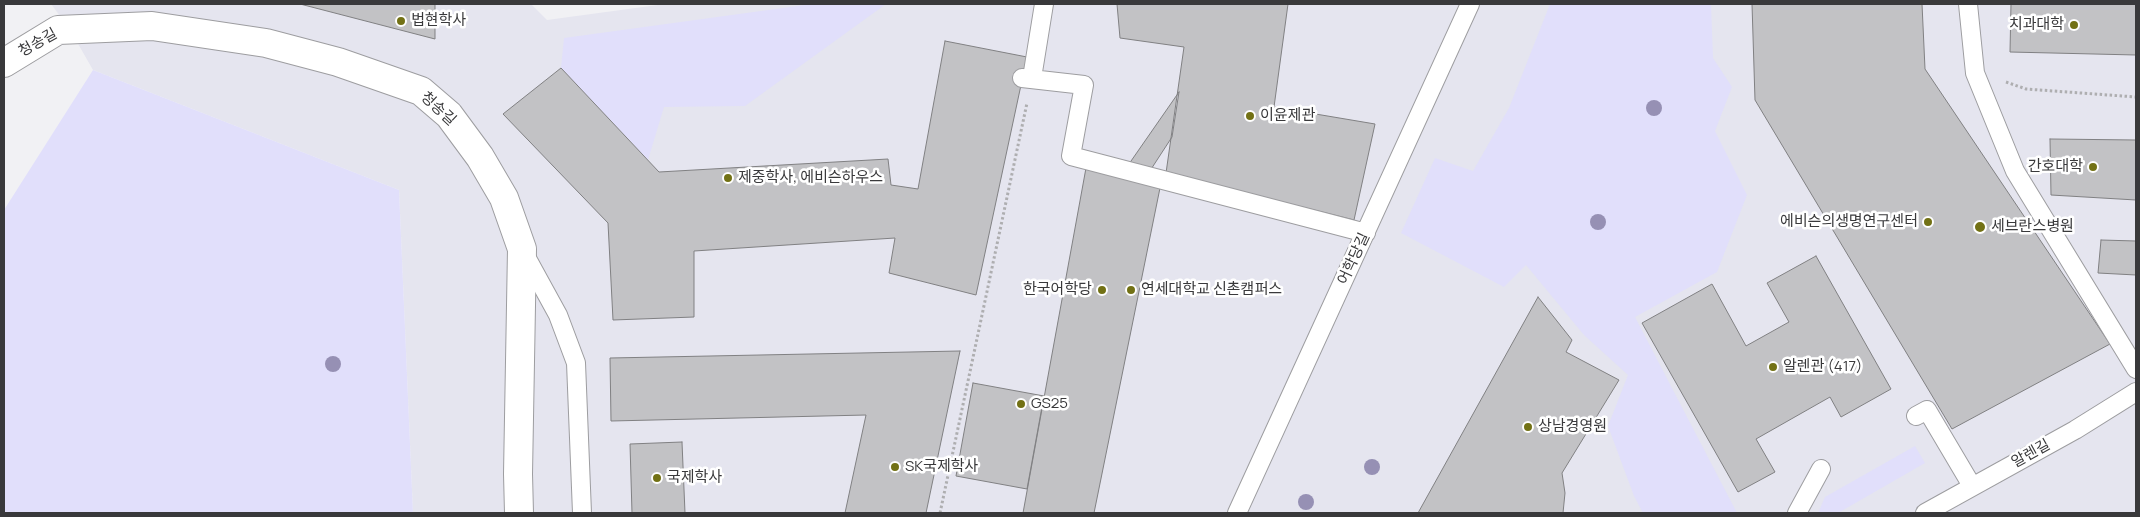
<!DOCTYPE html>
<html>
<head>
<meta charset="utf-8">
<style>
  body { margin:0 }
  #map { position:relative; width:2140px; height:517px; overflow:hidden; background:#f1f1f4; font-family:Manrope,sans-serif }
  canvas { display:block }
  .frame { position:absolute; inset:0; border:5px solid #39393b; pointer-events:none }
</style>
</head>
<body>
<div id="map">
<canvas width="2140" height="517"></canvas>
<div class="frame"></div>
</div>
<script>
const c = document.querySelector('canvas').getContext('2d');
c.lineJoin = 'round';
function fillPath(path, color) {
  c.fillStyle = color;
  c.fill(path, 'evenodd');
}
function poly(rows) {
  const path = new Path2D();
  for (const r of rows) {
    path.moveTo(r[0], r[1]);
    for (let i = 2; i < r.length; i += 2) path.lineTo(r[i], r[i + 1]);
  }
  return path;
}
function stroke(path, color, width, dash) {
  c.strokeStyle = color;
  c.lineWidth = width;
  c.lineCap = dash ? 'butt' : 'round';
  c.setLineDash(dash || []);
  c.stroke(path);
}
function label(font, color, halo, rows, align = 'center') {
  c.font = font + ' Manrope,"Noto Sans KR",sans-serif';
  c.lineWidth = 5;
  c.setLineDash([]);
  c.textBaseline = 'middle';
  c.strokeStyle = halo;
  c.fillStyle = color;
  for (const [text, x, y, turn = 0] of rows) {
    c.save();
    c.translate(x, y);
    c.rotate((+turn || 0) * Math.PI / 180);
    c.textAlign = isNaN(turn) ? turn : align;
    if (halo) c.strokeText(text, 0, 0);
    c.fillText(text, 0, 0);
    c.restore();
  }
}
fillPath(poly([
  [51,4,531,4,547,20,665,4,2136,4,2136,513,413,513,399,190,93,70,69,28]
]), '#e5e5ef');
fillPath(poly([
  [812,4,886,4,745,106,664,107,648,160,561,68,564,38],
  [1550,4,1711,4,1713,58,1732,87,1715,131,1747,195,1717,272,1635,317,1737,513,1643,513,1634,496,1608,426,1628,375,1584,335,1526,265,1504,287,1401,233,1435,158,1473,171,1509,108],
  [93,70,399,190,413,513,4,513,4,210],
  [1915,446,1925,463,1838,513,1818,513,1825,497]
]), '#e1dffb');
const building = poly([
  [300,4,435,4,435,39,300,4],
  [1117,4,1288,4,1274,107,1375,124,1354,220,1166,173,1184,47,1120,38,1117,4],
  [1752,4,1922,4,1925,69,2110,344,1952,429,1755,100,1752,4],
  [2011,4,2136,4,2136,55,2010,52,2011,4],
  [945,41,1027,57,976,295,889,273,895,238,694,251,694,317,613,320,608,223,503,114,561,68,659,172,888,159,891,185,918,189,945,41],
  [1179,92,1172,137,1144,180,1122,174,1179,92],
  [2050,139,2136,140,2136,200,2051,195,2050,139],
  [1086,168,1161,183,1094,513,1023,513,1086,168],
  [2101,240,2136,241,2136,275,2098,273,2101,240],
  [1816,256,1891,389,1841,417,1830,397,1756,439,1775,472,1738,492,1642,323,1712,284,1746,346,1789,322,1767,283,1816,256],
  [1538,297,1572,340,1566,352,1619,380,1562,473,1565,493,1563,513,1418,513,1538,297],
  [960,351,926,513,845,513,866,415,611,421,610,358,960,351],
  [973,383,1044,396,1027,489,956,476,973,383],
  [682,442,685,513,632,513,630,444,682,442]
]);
fillPath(building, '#c2c2c5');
stroke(building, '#818183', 1);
const service = poly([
  [1968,4,1975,73,2015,171,2136,369],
  [1022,78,1084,85,1071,156,1366,233],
  [1032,78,1044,4],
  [524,253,558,315,576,363,582,513],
  [1916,416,1927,410,1972,486],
  [1237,513,1470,4],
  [1797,513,1821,469],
  [1925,513,2075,430,2136,392]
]);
const minor = poly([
  [4,63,58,30,152,26,266,43,338,62,421,91,449,115,480,157,504,198,522,249,518,474,519,513]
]);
stroke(service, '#9d9da0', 20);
stroke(minor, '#9d9da0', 30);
stroke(poly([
  [2006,82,2026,89,2136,97],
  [940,513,1027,103]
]), '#aeaeb0', 3, [2.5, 2.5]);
stroke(service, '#fff', 18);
stroke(minor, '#fff', 28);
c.fillStyle = '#9690b4';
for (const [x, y] of [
  [1654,108],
  [1598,222],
  [333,364],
  [1372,467],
  [1306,502]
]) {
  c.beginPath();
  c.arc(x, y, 8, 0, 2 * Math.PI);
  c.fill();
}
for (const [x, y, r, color] of [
  [401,21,5,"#727115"],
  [2074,25,5,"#727115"],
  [1250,116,5,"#727115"],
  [2093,167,5,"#727115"],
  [728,178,5,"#727115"],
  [1928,222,5,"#727115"],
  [1980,227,6,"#727115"],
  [1102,290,5,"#727115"],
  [1131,290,5,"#727115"],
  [1773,367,5,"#727115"],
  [1021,404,5,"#727115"],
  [1528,427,5,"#727115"],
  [895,467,5,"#727115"],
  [657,478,5,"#727115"]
]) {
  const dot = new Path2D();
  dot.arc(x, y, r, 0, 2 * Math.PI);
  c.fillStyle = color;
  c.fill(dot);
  stroke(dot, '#fff', 2);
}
label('15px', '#39393b', '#fff', [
  ["법현학사",411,21],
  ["치과대학",2064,25,"right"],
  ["이윤제관",1260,116],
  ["간호대학",2083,167,"right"],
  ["제중학사, 에비슨하우스",738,178],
  ["에비슨의생명연구센터",1918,222,"right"],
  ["세브란스병원",1991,227],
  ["한국어학당",1092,290,"right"],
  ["연세대학교 신촌캠퍼스",1141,290],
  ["알렌관 (417)",1783,367],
  ["GS25",1031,404],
  ["상남경영원",1538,427],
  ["SK국제학사",905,467],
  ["국제학사",667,478]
], 'left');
label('15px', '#39393b', '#fff', [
  ["청송길",38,43,-29],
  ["청송길",438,109,43],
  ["어학당길",1354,259,-65],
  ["알렌길",2031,454,-29]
]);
</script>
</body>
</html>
